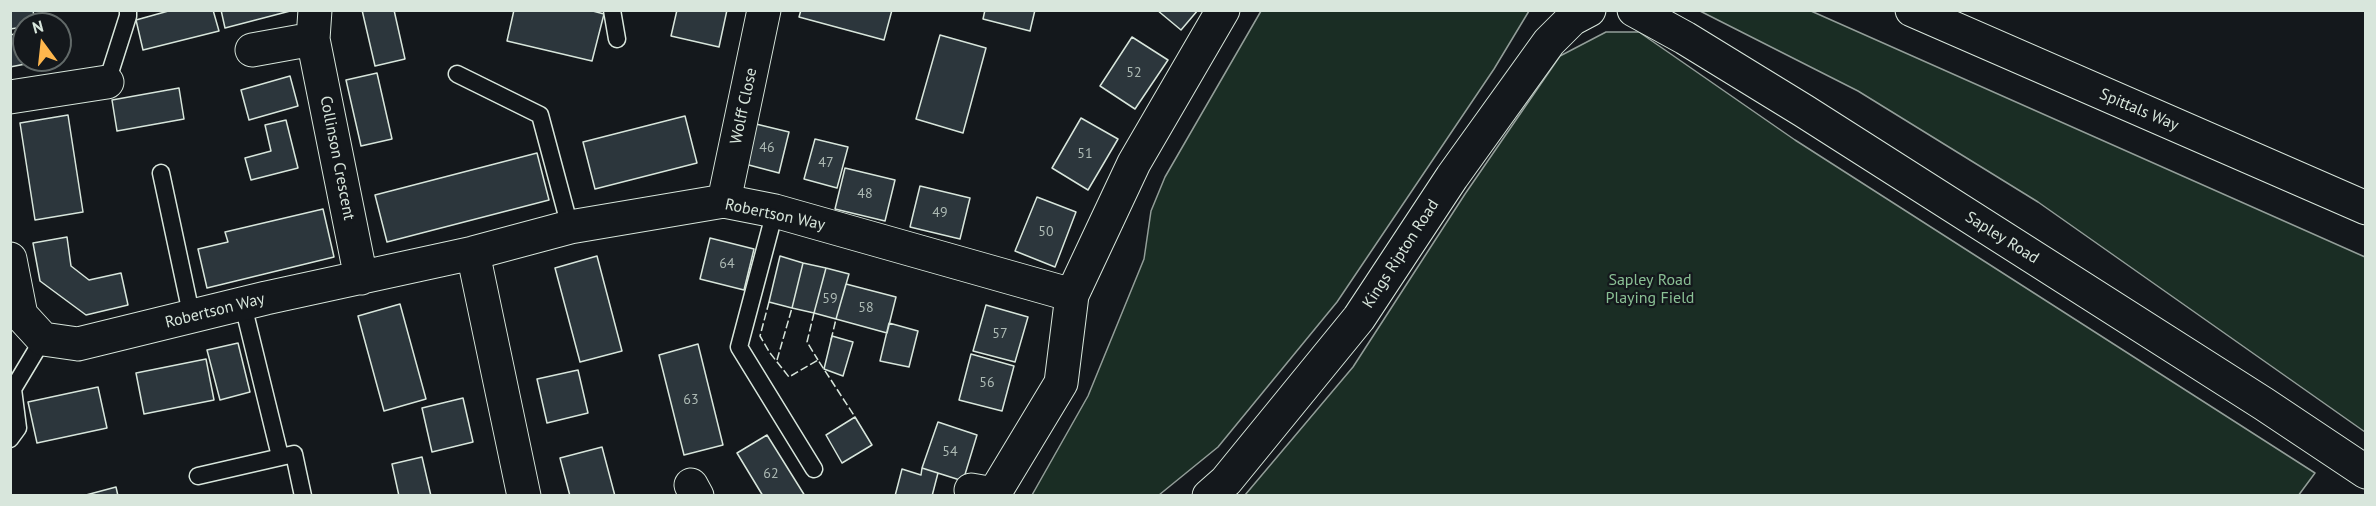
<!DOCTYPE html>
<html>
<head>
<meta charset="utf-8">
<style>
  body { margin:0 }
  #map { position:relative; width:2376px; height:506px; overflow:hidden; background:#14181c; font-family:"PT Sans",sans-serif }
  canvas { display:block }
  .frame { position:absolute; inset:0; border:12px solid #d8e6dc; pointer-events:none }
  .north { position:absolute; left:12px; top:12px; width:60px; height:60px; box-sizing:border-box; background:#14181c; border:2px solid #626a69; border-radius:50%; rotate:345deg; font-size:16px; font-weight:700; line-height:24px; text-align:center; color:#d8e6dc }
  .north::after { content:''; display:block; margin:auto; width:21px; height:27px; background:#ffb74d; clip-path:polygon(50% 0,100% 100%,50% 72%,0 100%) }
</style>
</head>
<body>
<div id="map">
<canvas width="2376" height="506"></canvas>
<div class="frame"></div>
<div class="north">N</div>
</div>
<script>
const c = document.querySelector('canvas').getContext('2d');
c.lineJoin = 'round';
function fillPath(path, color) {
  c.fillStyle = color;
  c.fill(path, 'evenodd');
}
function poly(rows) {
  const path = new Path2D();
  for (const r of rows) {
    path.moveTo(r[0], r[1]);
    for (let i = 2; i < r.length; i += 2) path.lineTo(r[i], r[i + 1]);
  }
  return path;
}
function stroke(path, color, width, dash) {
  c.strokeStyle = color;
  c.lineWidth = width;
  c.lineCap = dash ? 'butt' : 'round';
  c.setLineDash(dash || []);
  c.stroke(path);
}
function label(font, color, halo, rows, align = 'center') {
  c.font = font + ' "PT Sans",sans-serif';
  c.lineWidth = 4.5;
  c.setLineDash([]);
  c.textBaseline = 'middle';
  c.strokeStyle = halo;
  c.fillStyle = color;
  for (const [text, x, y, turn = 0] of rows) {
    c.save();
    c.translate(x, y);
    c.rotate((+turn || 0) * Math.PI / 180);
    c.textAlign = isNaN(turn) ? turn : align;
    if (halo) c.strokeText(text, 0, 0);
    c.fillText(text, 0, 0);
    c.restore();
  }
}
const green = poly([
  [1261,11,1529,11,1494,69,1337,302,1218,447,1159,495,1032,495,1088,396,1144,259,1151,211,1165,177,1261,11],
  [1700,11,1811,11,2365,257,2365,432,2038,202,1858,91,1700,11],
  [1606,32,1639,32,1795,140,2315,473,2298,496,1245,495,1353,367,1465,194,1560,56,1606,32]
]);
fillPath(green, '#1a2d24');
stroke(green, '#939e99', 1.5);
const building = poly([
  [10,10,33,10,35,24,24,24,24,27,10,29,10,10],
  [172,10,213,10,219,31,143,50,136,20,172,10],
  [221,10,294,10,225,28,221,10],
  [362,10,394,10,405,59,375,66,362,10],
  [514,10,589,10,604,14,592,61,507,41,514,10],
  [677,10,727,10,719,47,671,36,677,10],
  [801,10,892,10,884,40,799,17,801,10],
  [985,10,1035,10,1030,31,983,19,985,10],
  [1157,10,1198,10,1181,30,1157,10],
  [24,32,24,60,46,60,10,67,10,35,24,32],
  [940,35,986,48,963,133,916,119,940,35],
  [1132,37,1168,60,1135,109,1100,86,1132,37],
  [377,73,392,139,361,146,346,80,377,73],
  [290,76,298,106,249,120,241,90,290,76],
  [179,88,184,119,117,131,112,100,179,88],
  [68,115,83,212,35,220,20,123,68,115],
  [685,116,697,163,595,189,583,142,685,116],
  [1081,118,1118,139,1088,190,1052,168,1081,118],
  [286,120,298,168,251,180,245,158,271,151,265,125,286,120],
  [756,124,789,132,779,173,745,164,756,124],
  [815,139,848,147,837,188,804,179,815,139],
  [537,153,549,200,387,242,375,195,537,153],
  [845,168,895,180,885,221,835,209,845,168],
  [920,186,970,198,960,239,910,227,920,186],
  [1037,197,1076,212,1055,267,1015,251,1037,197],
  [323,209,334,257,207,288,198,249,228,242,225,232,323,209],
  [67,237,71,266,89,280,121,273,128,305,86,315,40,281,33,243,67,237],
  [710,238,754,249,744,290,700,279,710,238],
  [597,256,622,351,580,362,555,268,597,256],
  [780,256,803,263,792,308,769,302,780,256],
  [803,263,826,268,814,313,792,308,803,263],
  [826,268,849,274,836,319,814,313,826,268],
  [846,284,896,297,887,333,836,319,846,284],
  [400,304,426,399,384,411,358,316,400,304],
  [986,305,1028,317,1015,362,973,351,986,305],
  [889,323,918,331,909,367,880,361,889,323],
  [832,336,853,342,843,376,824,369,832,336],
  [238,343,250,392,220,400,207,350,238,343],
  [698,344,723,445,684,455,659,355,698,344],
  [971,354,1014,366,1002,411,959,400,971,354],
  [206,359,214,400,144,414,136,373,206,359],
  [578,370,588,413,547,423,537,379,578,370],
  [98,387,107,428,37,443,28,402,98,387],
  [463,398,473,442,432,452,422,408,463,398],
  [855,417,872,445,842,463,826,435,855,417],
  [938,422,977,435,963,481,922,468,938,422],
  [767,435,805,496,763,496,737,453,767,435],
  [602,447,615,496,570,496,560,458,602,447],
  [422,457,431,496,399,496,392,464,422,457],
  [922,468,938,473,932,496,895,496,902,469,921,475,922,468],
  [116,487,118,496,86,496,86,495,116,487]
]);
fillPath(building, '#2c363c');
stroke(building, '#d8e6dc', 1.5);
const service = poly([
  [612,10,617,39],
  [457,74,540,115,570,227],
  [107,82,128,16,128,10],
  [161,173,192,318],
  [775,211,739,347,814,469],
  [243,305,280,456],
  [10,439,18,428,13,389,43,339],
  [198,476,294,454,303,496]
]);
const minor = poly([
  [315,10,313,39,361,278],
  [252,50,313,39],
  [10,97,107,82],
  [724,201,764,10],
  [473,253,524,496],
  [10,259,21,315,43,339,78,344,266,298,473,253,570,227,724,201,775,211,1072,295],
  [691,485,697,496],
  [971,490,994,494,1061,383,1072,295,1134,163,1223,10]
]);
const tertiary = poly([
  [1634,10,1685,38,1804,111,2264,404,2366,472],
  [1209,496,1226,481,1359,318,1452,177,1549,42,1572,19,1589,10]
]);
const trunk = poly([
  [1912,10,2366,208]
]);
stroke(service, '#d8e6dc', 19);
stroke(minor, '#d8e6dc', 35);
stroke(tertiary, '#d8e6dc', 35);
stroke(trunk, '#d8e6dc', 35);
stroke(service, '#14181c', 16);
stroke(minor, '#14181c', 33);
stroke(tertiary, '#14181c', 33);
stroke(trunk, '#14181c', 33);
stroke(poly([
  [769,302,760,336,770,353,789,377,818,360,855,417],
  [814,313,807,342,818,360],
  [831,340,836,319],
  [777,360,792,308]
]), '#d8e6dc', 1.5, [8, 3]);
label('14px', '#adbab4', null, [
  ["52",1134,73],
  ["46",767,148],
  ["51",1085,154],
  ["47",826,163],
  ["48",865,194],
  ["49",940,213],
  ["50",1046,232],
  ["64",727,264],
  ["59",830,299],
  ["58",866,308],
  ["57",1000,334],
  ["56",987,383],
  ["63",691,400],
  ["54",950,452],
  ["62",771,474]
]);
label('16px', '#d8e6dc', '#14181c', [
  ["Wolff Close",744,106,-78],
  ["Spittals Way",2139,110,23],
  ["Collinson Crescent",337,158,79],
  ["Robertson Way",775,215,12],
  ["Sapley Road",2002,238,32],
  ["Kings Ripton Road",1401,254,-57],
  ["Robertson Way",215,311,-14]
]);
label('16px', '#8ac095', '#14181c', [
  ["Sapley Road",1650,280],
  ["Playing Field",1650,298]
]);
</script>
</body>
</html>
